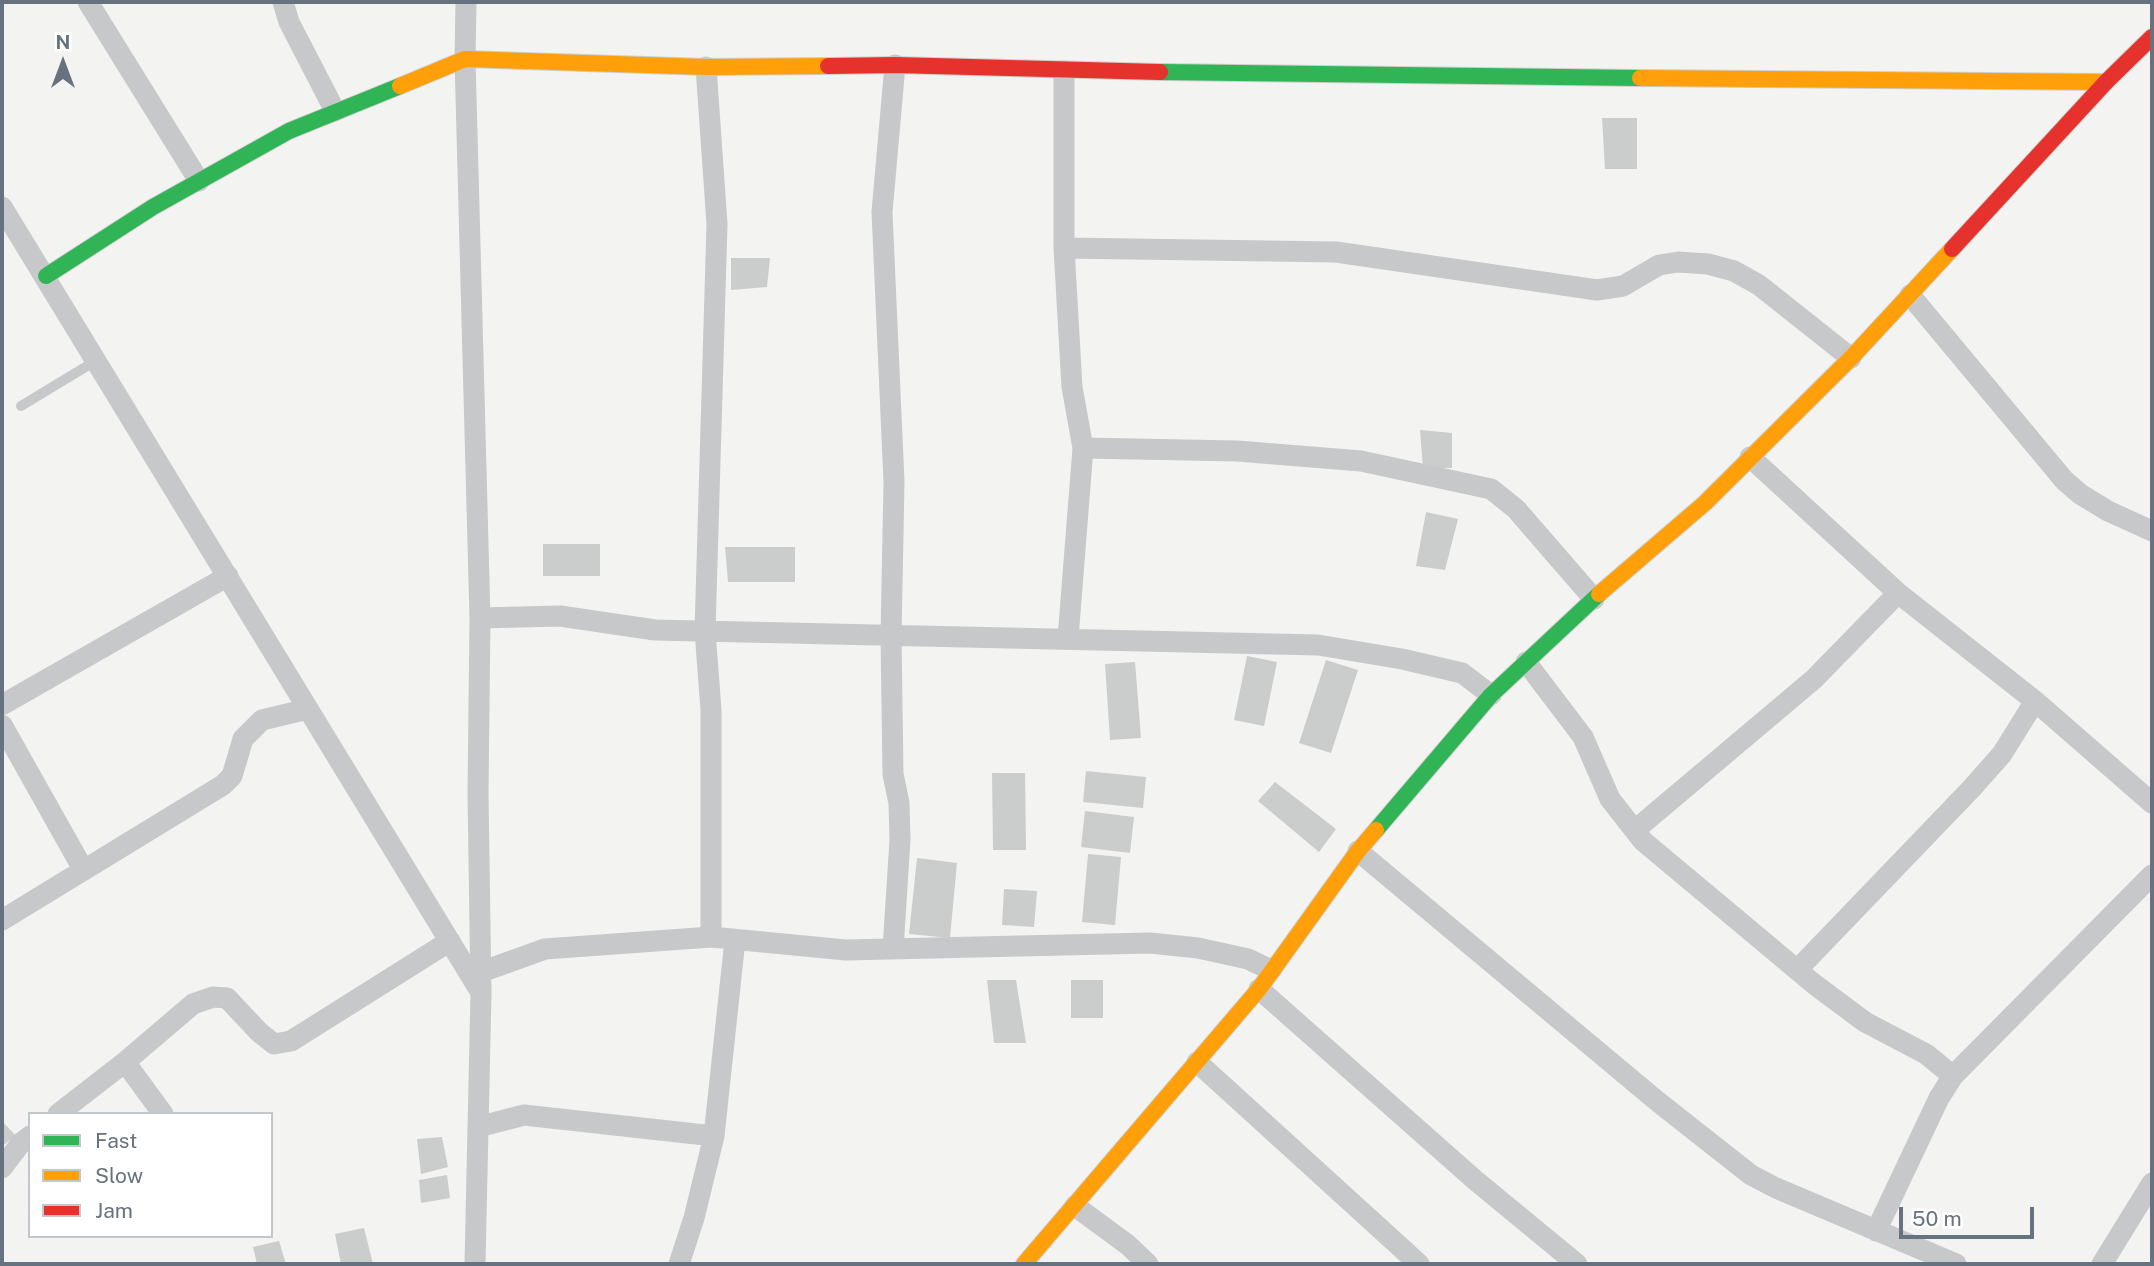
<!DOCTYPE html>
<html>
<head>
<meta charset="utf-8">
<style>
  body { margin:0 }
  #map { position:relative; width:2154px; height:1266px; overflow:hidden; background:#f3f3f1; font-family:"Public Sans",sans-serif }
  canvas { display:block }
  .frame { position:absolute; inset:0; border:4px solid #66727f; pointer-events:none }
  .legend { position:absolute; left:28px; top:1112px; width:245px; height:126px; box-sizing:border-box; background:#fff; border:2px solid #c2c7cc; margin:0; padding:9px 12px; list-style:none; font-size:21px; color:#66727f }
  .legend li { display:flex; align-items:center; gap:14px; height:35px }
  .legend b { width:35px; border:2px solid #c2c7cc }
  .north { position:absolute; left:28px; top:28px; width:70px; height:70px; -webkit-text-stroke:5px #fff; paint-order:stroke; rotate:0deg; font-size:19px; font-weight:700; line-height:28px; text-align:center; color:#66727f }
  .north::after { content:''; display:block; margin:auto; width:24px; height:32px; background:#66727f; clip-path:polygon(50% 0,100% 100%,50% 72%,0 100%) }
  .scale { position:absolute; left:1899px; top:1207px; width:135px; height:32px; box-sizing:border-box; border:4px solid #66727f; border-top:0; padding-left:9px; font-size:21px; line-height:24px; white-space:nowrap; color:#66727f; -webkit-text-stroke:5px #fff; paint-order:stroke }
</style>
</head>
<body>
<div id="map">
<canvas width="2154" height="1266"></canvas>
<div class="frame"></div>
<ul class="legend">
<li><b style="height:9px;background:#30b455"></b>Fast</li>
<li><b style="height:9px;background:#ff9f0a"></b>Slow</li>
<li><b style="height:9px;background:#e5322d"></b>Jam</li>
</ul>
<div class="north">N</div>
<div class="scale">50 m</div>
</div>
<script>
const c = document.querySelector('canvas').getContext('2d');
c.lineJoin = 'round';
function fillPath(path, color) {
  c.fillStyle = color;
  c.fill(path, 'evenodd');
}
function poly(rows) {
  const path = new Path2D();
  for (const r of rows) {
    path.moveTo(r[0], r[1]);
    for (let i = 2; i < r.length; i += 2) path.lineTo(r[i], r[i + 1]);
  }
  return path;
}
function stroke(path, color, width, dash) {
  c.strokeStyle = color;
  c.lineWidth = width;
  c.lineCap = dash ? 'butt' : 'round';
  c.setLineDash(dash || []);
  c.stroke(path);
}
fillPath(poly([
  [1602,118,1637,118,1637,169,1605,169],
  [731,258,770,258,767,287,731,290],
  [1420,430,1452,433,1452,468,1423,468],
  [1426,512,1458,519,1445,570,1416,566],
  [543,544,600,544,600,576,543,576],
  [725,547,795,547,795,582,728,582],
  [1247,656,1277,662,1264,726,1234,720],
  [1326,660,1358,670,1331,753,1299,743],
  [1135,662,1141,738,1110,740,1105,664],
  [1086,771,1146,777,1143,808,1083,802],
  [992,773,1025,773,1026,850,993,850],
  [1275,782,1336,829,1319,852,1258,801],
  [1085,811,1134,817,1130,853,1081,847],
  [1088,854,1121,857,1115,925,1082,922],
  [917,858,957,863,950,938,909,934],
  [1004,889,1037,891,1034,927,1002,925],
  [987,980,1016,980,1026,1043,994,1043],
  [1071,980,1103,980,1103,1018,1071,1018],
  [2,1121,16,1136,2,1146],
  [442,1137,448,1167,421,1174,417,1139],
  [447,1175,450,1198,421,1203,419,1180],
  [364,1228,373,1264,341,1264,335,1234],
  [279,1241,286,1264,257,1264,253,1247]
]), '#cbcccc');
const fast = poly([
  [1160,72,1640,78],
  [46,276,153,207,289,131,400,86],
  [1376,830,1491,695,1599,594]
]);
const slow = poly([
  [1640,78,2106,82],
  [400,86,465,59,706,67,828,66],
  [1599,594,1705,503,1851,358,1952,249],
  [1024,1264,1259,989,1358,851,1376,830]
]);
const jam = poly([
  [828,66,895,65,1160,72],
  [1952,249,2106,82,2152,37]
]);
stroke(fast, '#cfcfcf', 18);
stroke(slow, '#cfcfcf', 18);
stroke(jam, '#cfcfcf', 18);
stroke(poly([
  [21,406,97,360]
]), '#c7c8c9', 10);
stroke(poly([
  [88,2,199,181],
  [283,2,289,22,335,111],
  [466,2,465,59,480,618,478,793,481,993,475,1264],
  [706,67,717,224,705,631,711,710,711,937],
  [1064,71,1064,248,1072,387,1083,448,1068,638],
  [2,207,480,991],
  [1064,248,1336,252,1597,290,1623,286,1659,265,1678,262,1708,264,1734,271,1759,285,1851,358],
  [1910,295,2064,480,2080,494,2108,511,2152,531],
  [1083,448,1237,451,1361,461,1491,489,1516,509,1594,599],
  [1750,457,1898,593,2035,701,2152,803],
  [480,618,560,616,655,630,1318,645,1402,659,1462,673,1491,695],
  [1526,662,1583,737,1610,799,1643,841,1814,984,1865,1022,1926,1054,1953,1076,1939,1098,1876,1231],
  [2,705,228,576],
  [2,725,83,869],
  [1635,830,1814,679,1898,593],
  [1358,851,1657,1101,1751,1175,1776,1188,1956,1264],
  [2,920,223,785,232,776,243,739,262,720,308,709],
  [893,949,900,840,899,803,893,774,891,636,894,482,882,212,895,65],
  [1797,970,1971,789,2002,754,2035,701],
  [481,972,545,949,711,937,846,950,1150,943,1198,948,1248,959,1271,970],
  [1259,989,1475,1180,1577,1264],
  [125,1062,163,1114],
  [1197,1062,1419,1264],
  [1953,1076,2152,875],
  [58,1114,125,1062,193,1004,213,997,227,998,259,1032,274,1044,291,1041,450,941],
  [478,1127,524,1115,714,1136],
  [2,1168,21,1143,30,1136],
  [1075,1206,1128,1245,1148,1264],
  [679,1264,694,1218,714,1136,735,940],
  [2102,1264,2152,1183]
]), '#c7c8c9', 21);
stroke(fast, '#30b455', 16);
stroke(slow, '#ff9f0a', 16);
stroke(jam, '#e5322d', 16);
</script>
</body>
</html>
